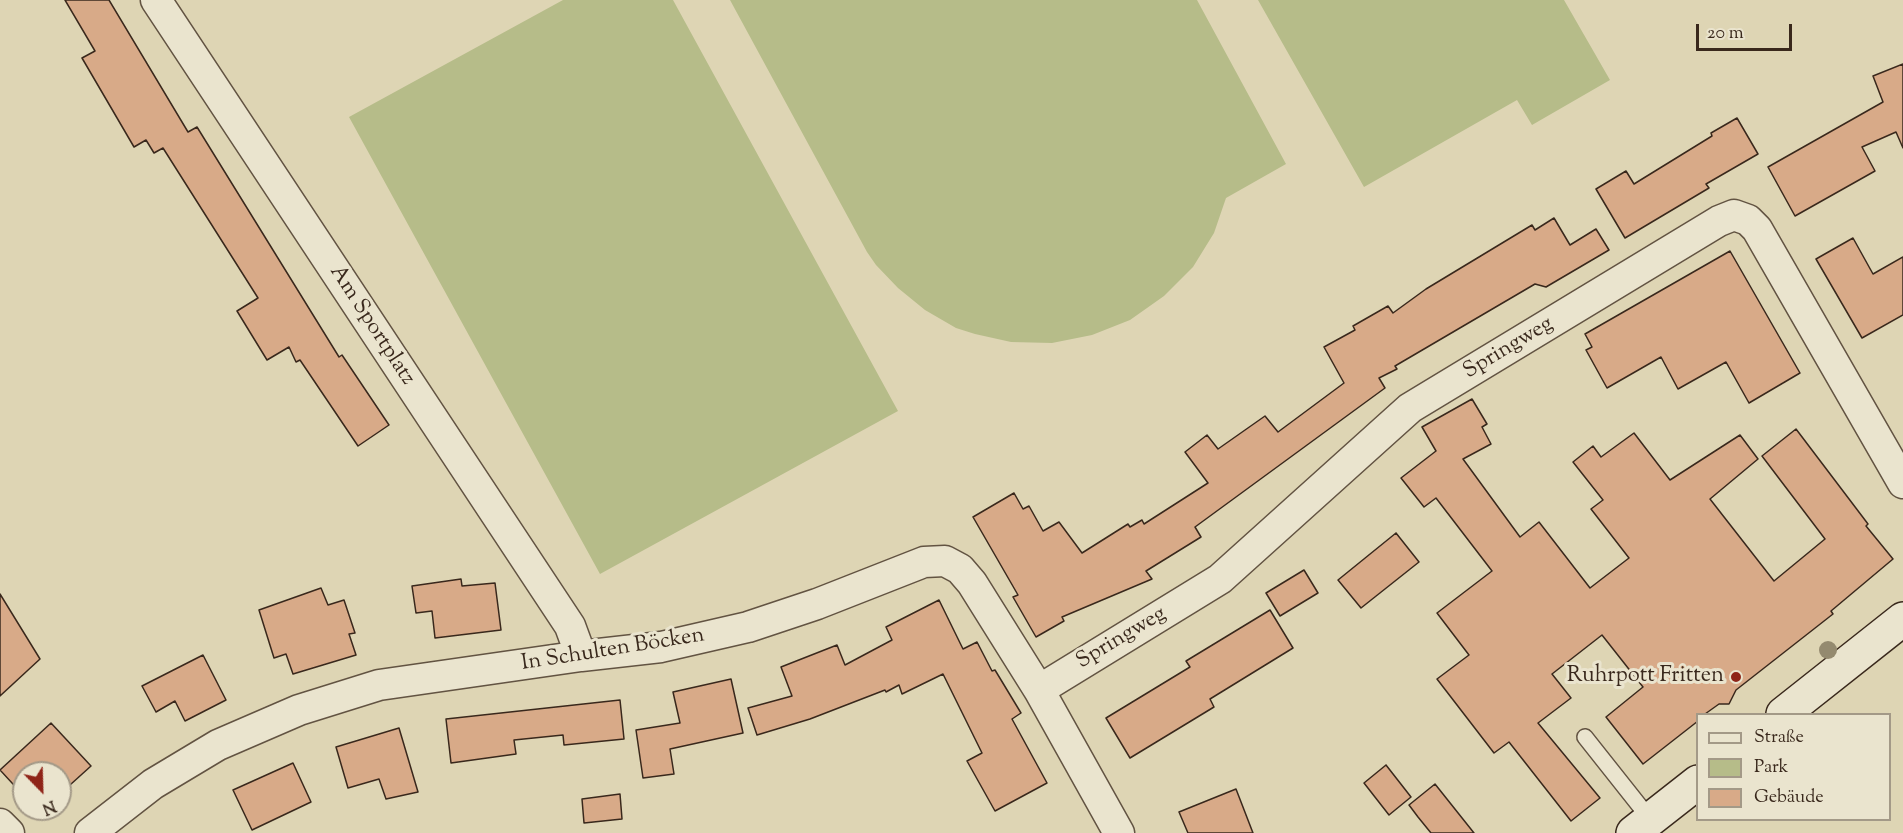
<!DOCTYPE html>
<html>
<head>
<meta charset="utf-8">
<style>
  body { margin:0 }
  #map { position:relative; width:1903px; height:833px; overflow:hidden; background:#ded5b4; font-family:"Sorts Mill Goudy",serif }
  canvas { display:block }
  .legend { position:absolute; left:1696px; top:713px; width:195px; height:108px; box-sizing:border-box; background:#eae4ce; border:2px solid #a39987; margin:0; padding:8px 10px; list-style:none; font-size:18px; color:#39281c }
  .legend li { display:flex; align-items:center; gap:12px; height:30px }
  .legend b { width:30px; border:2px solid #a39987 }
  .north { position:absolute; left:12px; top:761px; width:60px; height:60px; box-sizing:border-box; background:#eae4ce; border:2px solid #a39987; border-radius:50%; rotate:157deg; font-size:16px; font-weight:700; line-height:24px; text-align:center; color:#39281c }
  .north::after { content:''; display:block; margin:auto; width:21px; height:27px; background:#8f2418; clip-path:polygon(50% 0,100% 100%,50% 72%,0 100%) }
  .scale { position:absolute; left:1696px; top:24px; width:96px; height:27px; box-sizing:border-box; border:3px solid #39281c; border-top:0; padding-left:8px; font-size:18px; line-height:21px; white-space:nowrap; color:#39281c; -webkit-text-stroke:4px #eae4ce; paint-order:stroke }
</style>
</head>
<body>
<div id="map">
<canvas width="1903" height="833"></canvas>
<ul class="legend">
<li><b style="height:8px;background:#eae4ce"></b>Straße</li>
<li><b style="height:16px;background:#b6bc89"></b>Park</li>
<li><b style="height:16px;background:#d8aa88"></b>Gebäude</li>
</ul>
<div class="north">N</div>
<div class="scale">20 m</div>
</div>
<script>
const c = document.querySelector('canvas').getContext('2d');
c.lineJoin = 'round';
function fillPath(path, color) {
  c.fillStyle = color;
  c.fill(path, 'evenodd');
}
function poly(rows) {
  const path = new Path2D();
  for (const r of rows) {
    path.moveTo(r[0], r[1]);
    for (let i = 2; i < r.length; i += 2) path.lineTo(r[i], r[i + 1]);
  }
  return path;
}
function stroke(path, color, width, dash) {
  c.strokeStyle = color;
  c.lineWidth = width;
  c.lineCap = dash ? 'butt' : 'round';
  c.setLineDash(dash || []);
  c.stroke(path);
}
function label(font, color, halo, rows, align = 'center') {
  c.font = font + ' "Sorts Mill Goudy",serif';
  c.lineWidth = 6;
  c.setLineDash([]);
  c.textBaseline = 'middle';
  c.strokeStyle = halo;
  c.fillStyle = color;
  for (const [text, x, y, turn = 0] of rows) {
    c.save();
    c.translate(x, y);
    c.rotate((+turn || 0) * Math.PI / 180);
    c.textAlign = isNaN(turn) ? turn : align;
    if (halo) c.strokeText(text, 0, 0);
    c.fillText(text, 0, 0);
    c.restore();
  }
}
fillPath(poly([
  [563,0,673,0,898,411,600,574,349,117],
  [730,0,1197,0,1286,164,1226,198,1214,233,1193,267,1164,296,1130,320,1092,335,1052,343,1011,342,975,334,956,328,925,310,898,288,876,265,867,252],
  [1258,0,1564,0,1610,80,1532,125,1517,100,1364,187]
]), '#b6bc89');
const building = poly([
  [65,0,109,0,188,132,197,127,339,357,342,355,389,425,358,446,300,360,296,362,289,347,267,360,237,311,258,298,163,148,154,153,146,140,134,147,82,58,95,51,65,0],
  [1903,64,1903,148,1896,132,1862,147,1875,171,1795,216,1768,167,1883,102,1873,76,1903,64],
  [1737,118,1758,154,1706,184,1709,188,1625,238,1596,189,1626,171,1634,184,1712,136,1711,133,1737,118],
  [1554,218,1570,245,1596,229,1609,250,1546,287,1535,284,1395,366,1397,369,1379,378,1385,388,1195,527,1201,537,1146,571,1152,579,1062,617,1064,621,1036,637,1013,597,1018,595,973,517,1014,493,1023,509,1029,506,1043,531,1059,522,1082,553,1128,524,1130,527,1142,520,1144,524,1208,483,1185,452,1207,435,1218,449,1265,416,1278,432,1344,383,1324,347,1355,330,1353,326,1388,306,1393,313,1426,289,1532,225,1535,230,1554,218],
  [1853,238,1873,274,1903,257,1903,315,1862,338,1816,259,1853,238],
  [1730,251,1800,373,1749,403,1726,362,1678,389,1661,357,1607,388,1586,350,1592,347,1585,334,1730,251],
  [1472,399,1487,424,1482,427,1491,444,1463,459,1520,537,1539,522,1590,588,1629,558,1591,509,1603,500,1573,462,1593,446,1601,457,1634,433,1670,480,1740,435,1758,459,1710,499,1774,581,1825,539,1762,456,1796,429,1868,524,1866,526,1893,559,1831,611,1833,614,1736,690,1729,704,1719,704,1705,714,1698,714,1698,721,1643,764,1606,717,1643,687,1602,635,1552,674,1571,698,1538,723,1600,798,1571,821,1509,742,1494,753,1437,679,1469,655,1437,613,1492,571,1436,498,1424,507,1401,478,1436,451,1422,427,1472,399],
  [1396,533,1419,562,1361,608,1338,580,1396,533],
  [1304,570,1318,593,1280,616,1266,593,1304,570],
  [461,579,462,586,495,583,501,630,435,638,432,611,416,613,412,586,461,579],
  [321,588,328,605,344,600,355,633,349,634,356,655,293,674,286,654,274,658,259,610,321,588],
  [0,594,40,659,0,696,0,594],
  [939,600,963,649,977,642,992,671,995,670,1021,713,1012,719,1047,783,995,811,967,761,982,753,943,674,902,694,899,685,886,692,885,690,810,719,757,735,748,708,792,696,781,667,837,645,845,665,892,640,886,627,939,600],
  [1270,610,1293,648,1210,699,1214,707,1130,758,1106,718,1190,667,1186,661,1270,610],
  [203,655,226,700,185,721,175,701,156,712,142,686,203,655],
  [731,679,743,733,670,749,674,774,643,778,636,730,680,723,673,692,731,679],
  [620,700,624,739,564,745,563,735,514,740,516,754,451,763,446,719,620,700],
  [51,723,91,766,60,794,60,773,24,773,24,796,0,770,51,723],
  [399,728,418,792,386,799,379,779,348,788,336,747,399,728],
  [293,763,311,802,252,830,233,790,293,763],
  [1386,765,1411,797,1389,815,1364,783,1386,765],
  [1435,784,1474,833,1431,833,1418,817,1409,805,1435,784],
  [1236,789,1253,833,1188,833,1179,812,1236,789],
  [620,794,622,819,584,823,582,799,620,794]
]);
fillPath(building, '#d8aa88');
stroke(building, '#39281c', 1.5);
const lane = poly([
  [1585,737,1650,819]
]);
const street = poly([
  [156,0,570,626,581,656],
  [1039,690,1220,579,1410,408,1719,221,1734,215,1748,220,1757,229,1903,483],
  [0,824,9,833],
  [90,833,153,784,218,745,299,710,379,685,581,656,661,647,748,627,817,604,924,562,945,561,960,569,972,583,1039,690,1119,833]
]);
const secondary = poly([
  [1783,714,1903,619],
  [1633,833,1698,782]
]);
stroke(lane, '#625342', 18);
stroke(street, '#625342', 33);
stroke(secondary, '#39281c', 36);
stroke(lane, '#eae4ce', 15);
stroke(street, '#eae4ce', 30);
stroke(secondary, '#eae4ce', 33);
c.fillStyle = '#948a6f';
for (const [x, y] of [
  [1828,650]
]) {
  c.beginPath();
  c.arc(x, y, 9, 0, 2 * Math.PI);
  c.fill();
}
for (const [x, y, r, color] of [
  [1736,677,6,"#8f2418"]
]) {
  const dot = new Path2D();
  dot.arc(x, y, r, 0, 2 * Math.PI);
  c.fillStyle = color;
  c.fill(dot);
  stroke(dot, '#eae4ce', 2);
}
label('22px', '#39281c', '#eae4ce', [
  ["Am Sportplatz",371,326,57],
  ["Springweg",1509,349,-31],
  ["Springweg",1122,639,-31],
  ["In Schulten Böcken",613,651,-9]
]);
label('22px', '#39281c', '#eae4ce', [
  ["Ruhrpott Fritten",1724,677]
], 'right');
</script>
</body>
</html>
